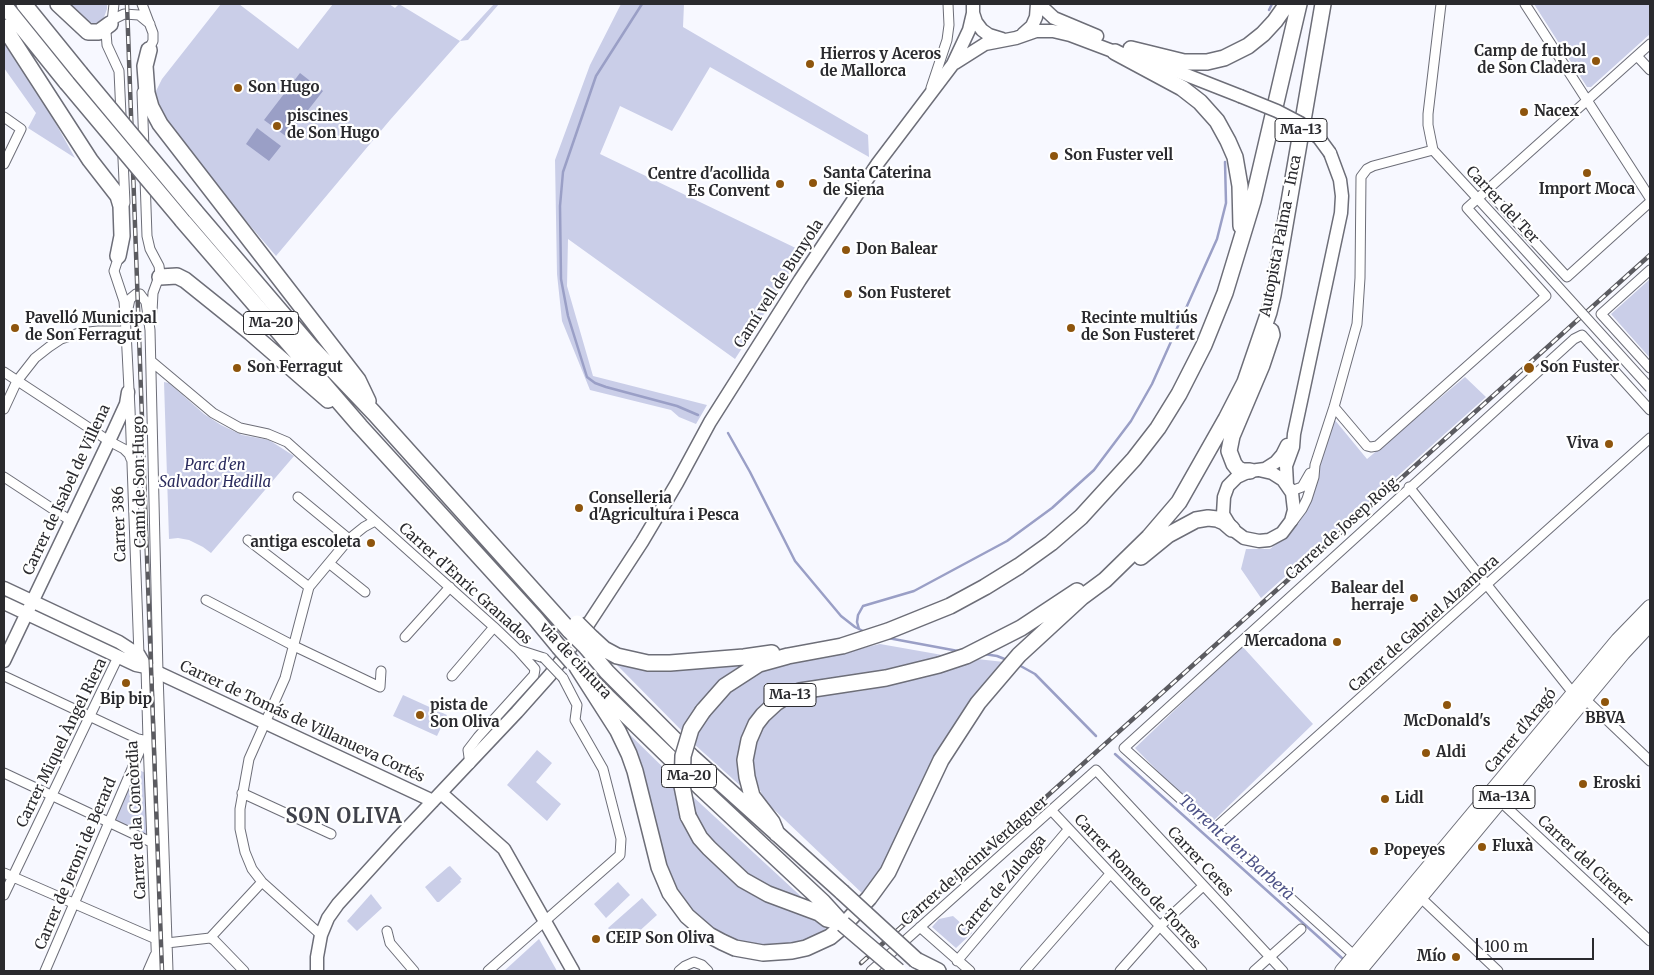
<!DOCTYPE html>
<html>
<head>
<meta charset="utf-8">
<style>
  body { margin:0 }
  #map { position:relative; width:1654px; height:975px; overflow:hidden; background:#f7f8ff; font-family:Merriweather,serif }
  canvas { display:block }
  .frame { position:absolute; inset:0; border:5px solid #2a2a2e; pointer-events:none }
  .scale { position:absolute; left:1476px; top:938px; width:118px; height:22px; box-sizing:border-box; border:2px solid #2a2a2e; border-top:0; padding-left:6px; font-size:15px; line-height:18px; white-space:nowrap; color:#2a2a2e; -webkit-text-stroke:4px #fff; paint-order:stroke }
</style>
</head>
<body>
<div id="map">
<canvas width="1654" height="975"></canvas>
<div class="frame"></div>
<div class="scale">100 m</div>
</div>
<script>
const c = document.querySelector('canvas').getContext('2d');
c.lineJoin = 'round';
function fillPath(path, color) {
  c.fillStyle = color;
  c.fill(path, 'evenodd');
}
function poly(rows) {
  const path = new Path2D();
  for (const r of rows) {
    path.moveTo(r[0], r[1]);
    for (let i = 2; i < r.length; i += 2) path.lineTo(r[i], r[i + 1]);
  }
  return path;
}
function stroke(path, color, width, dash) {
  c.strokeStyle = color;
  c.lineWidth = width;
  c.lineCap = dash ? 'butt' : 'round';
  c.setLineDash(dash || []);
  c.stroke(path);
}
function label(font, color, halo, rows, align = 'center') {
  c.font = font + ' Merriweather,serif';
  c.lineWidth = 4.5;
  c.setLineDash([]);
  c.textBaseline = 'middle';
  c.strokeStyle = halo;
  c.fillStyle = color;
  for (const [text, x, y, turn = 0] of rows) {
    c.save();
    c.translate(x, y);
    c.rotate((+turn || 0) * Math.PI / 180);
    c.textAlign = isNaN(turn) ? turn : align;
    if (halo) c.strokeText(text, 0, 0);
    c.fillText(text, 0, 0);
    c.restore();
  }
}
fillPath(poly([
  [67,4,107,4,107,9,103,20,94,24,82,18],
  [221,4,239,4,298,49,333,4,389,4,395,8,399,4,460,41,494,4,499,4,468,40,460,41,390,120,276,256,171,133,155,93,162,79],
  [621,4,684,4,683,27,868,135,869,157,710,67,672,131,620,106,600,154,804,252,735,359,568,239,567,286,593,376,707,405,696,424,679,417,671,410,590,390,562,321,557,274,555,160,590,65],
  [1534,4,1650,4,1650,34,1591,87,1587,87],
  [4,41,35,86,75,158,28,128,36,113,4,68],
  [1650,279,1650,358,1611,314],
  [1465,377,1486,397,1261,598,1241,569,1246,549,1270,549,1285,537,1308,506,1334,419,1367,459],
  [164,382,169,383,204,414,221,425,242,435,269,440,294,456,211,553,203,547,189,540,178,538,169,539],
  [880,644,948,656,764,705,744,789,694,744,702,724,727,693,761,671,793,662,833,655],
  [1242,646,1313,724,1210,824,1135,748],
  [977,659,1004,662,880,875,864,895,765,801,754,777,753,764,756,742,760,732,776,712,795,700,806,697,861,691,885,686,952,669],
  [615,663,743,664,729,673,709,692,695,710,684,733],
  [403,695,447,715,437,736,393,716],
  [625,730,675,779,675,793,685,827,698,847,710,859,733,880,816,918,828,931,796,945,754,946,722,936,697,918,679,896,665,859,662,859],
  [537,750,552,763,536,782,561,804,547,821,507,785],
  [136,769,146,773,148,836,115,821],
  [689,793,806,901,778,895,727,860,698,823],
  [450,866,462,879,460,880,461,882,439,902,437,902,425,887,448,867],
  [618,882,630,895,606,918,594,904],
  [371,894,382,908,357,931,347,921],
  [642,898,657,915,623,946,608,928],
  [953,916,972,933,956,948,932,927,939,919],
  [539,939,557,971,504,971]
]), '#cacee8');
fillPath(poly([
  [300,73,323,91,287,137,264,120],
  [257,128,281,146,269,161,246,144]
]), '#9a9fc6');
stroke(poly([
  [642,4,596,76,563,172,560,206,561,279,568,316,587,377,595,383,606,387,677,406,698,415],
  [1269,10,1272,4],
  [728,433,750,472,795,561,841,616,855,627,865,632],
  [859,629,857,622,858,615,863,606,914,591,1007,541,1052,508,1094,470,1131,421,1152,384,1217,239,1226,203,1225,162],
  [888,638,958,651],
  [984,654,997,656,1007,660],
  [1017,664,1035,674,1096,736],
  [1115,754,1343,959]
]), '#9a9fc6', 2.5);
const street = poly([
  [142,4,153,33,153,41,147,53],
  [1441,4,1428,114,1428,125,1433,150,1514,238],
  [1525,4,1650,198],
  [112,22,114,4],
  [1637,56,1650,70],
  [931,88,947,40,949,25,948,4],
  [142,92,147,236,150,249,159,266,160,274,153,293,152,312],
  [4,117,21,129,4,164],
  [1487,190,1567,277,1650,202],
  [125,203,119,71,107,45,106,32,114,19,124,14,139,15,150,24],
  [120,253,114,271,124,301,126,331,130,409,139,655],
  [1650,270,1601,314,1650,368],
  [140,294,146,302,150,330,158,673,168,971],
  [127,313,130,299,136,294],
  [151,361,213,413,240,428,268,434,287,442,494,627,518,650,535,669,534,675,478,737,468,750,470,764],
  [4,372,109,441,124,449,129,454,131,459],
  [1334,407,1367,446,1371,447,1377,446,1546,296,1467,208,1650,44],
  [4,409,17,381,35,358,49,347,61,339,79,333,98,331,126,331],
  [4,477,71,521],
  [1289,487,1294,490,1302,487,1310,473],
  [1409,487,1573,693],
  [298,497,349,539],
  [1293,521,1302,509,1307,499,1314,477,1315,465,1334,407,1357,324,1360,278,1361,177,1367,169,1373,166,1433,150],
  [248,540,309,587],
  [330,564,365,592],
  [206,600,294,646,380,687,381,671],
  [405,637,450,587],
  [519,650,544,658],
  [146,667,148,741,157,971],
  [4,676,138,739,148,741],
  [452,676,494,627],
  [1585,699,1650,761],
  [4,773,153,843],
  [242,793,331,834],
  [1501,802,1650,941],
  [1052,811,1202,971],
  [1215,828,1650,438],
  [4,873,156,939],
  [4,895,118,657],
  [1420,897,1498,971],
  [920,927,970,971],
  [387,931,390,943,414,971],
  [321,935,262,882,252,869,245,852,240,829,240,809,249,759,285,678,309,587,349,539,364,527,375,521],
  [210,938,262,882],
  [167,943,210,938,214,940,244,971],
  [1356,957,1124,748,1574,339,1582,335,1650,410],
  [957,961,1068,830],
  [45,971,141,748,148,741],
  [148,971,155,955],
  [488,971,620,855,621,839,603,769,575,720,577,705,563,678],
  [679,971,685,966,694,962,702,965,708,971],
  [871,971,1096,770,1283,971],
  [1025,971,1110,874],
  [1120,971,1159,927,1203,886],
  [1254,971,1301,929]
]);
const secondary = poly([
  [973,4,973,13,976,22,982,30,989,35,1002,39],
  [1039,4,1054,18,1097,36],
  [1023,34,1032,26,1036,17,1037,4],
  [955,63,985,44,1016,38,1036,31,1053,31,1070,35,1115,52,1161,65,1240,96],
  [1259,470,1272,473,1283,480,1292,493,1294,510,1291,521,1282,533,1269,540,1259,541,1244,538,1232,529,1223,514,1224,497,1228,486,1237,477,1250,471,1265,469,1276,462,1282,455,1287,445],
  [1287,485,1286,466,1293,447,1294,434,1341,213,1342,196,1340,180,1330,153],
  [4,588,119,642,139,655,146,667],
  [4,603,136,665,146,667,433,801],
  [4,661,109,441,126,404,128,392],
  [441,793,504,849,573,971],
  [317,971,317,957,321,935,328,918,338,904,398,838,517,712,550,675,587,626,642,542,677,483,710,422,800,280,878,163,953,64,969,30,973,13]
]);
const primary = poly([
  [1342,971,1618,640,1650,607],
  [1359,971,1623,653,1650,624]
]);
const highway = poly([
  [24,4,80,73],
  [58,4,88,32,99,32,110,24],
  [4,5,67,83],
  [4,27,90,160,118,196,121,206,122,236,118,256],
  [1131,49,1184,62,1207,62,1224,58,1248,46,1263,34,1275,21,1287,4],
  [149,50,145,66,147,93,151,107,160,124,358,380,368,401],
  [1115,52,1182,88,1200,102,1217,121,1228,141,1235,157,1240,186,1241,226],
  [195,211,312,348,374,413,570,631],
  [182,220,360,426,535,618,559,647],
  [160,277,177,276,185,280,251,333,328,400],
  [1250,471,1243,471,1238,469,1234,464,1229,451,1232,436,1262,365,1272,335,1271,331],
  [1141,557,1168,535,1196,520,1208,518,1217,519,1224,522,1232,529],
  [592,638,604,649,617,656,648,663,670,663,744,657,772,653],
  [586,647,607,672,692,757,842,892],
  [577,667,618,731,629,754,635,771,659,867,670,893,687,916,709,935,722,942,735,948,763,953,792,951,806,948,830,937,842,927,869,898,888,872,941,760,978,703,1019,655,1082,597,1105,580,1149,537,1179,502,1226,419,1245,382,1269,312,1273,295,1323,4],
  [592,682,701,788,823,902,843,924],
  [703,711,725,686,759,664,788,656,842,646,888,631,950,606,985,587,1019,566,1051,543,1081,517,1134,459,1158,428,1179,394,1204,345,1225,293,1253,201,1299,4],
  [688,816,700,838,709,848,743,880,768,894,819,913,827,919,835,921],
  [777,834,772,822,752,796,747,777,745,760,749,740,756,724,763,715,776,703,787,696,800,691,886,678,939,665,966,656,1021,628,1077,591],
  [916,960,938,971]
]);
stroke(street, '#6d6e78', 11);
stroke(secondary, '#6d6e78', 15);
stroke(primary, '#6d6e78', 16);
stroke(highway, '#6d6e78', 18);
stroke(street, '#fff', 9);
stroke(secondary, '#fff', 12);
stroke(primary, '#fff', 14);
stroke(highway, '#fff', 15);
const rail = poly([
  [127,4,162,971],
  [861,963,1650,255]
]);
stroke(rail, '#5b5b60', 4.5);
stroke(rail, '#fff', 2.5, [8]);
const streetBridge = poly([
  [1514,238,1650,388],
  [544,658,563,678]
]);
const secondaryBridge = poly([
  [1240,96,1277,111,1300,123,1319,138,1330,153]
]);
const highwayBridge = poly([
  [80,73,195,211],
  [67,83,182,220],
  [577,623,592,638],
  [570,631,586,647],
  [559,647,573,663],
  [688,816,682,786,683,756,691,729,703,711],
  [842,892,916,960],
  [843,924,898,971]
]);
stroke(streetBridge, '#6d6e78', 11, []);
stroke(secondaryBridge, '#6d6e78', 15, []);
stroke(highwayBridge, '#6d6e78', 18, []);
stroke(streetBridge, '#fff', 9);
stroke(secondaryBridge, '#fff', 12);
stroke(highwayBridge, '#fff', 15);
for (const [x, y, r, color] of [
  [1596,61,5,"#8e550d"],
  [810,64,5,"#8e550d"],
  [238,88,5,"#8e550d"],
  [1524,112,5,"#8e550d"],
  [277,126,5,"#8e550d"],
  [1054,156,5,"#8e550d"],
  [1587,173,5,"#8e550d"],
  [813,183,5,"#8e550d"],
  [780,184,5,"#8e550d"],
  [846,250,5,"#8e550d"],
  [848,294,5,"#8e550d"],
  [15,328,5,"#8e550d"],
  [1071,328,5,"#8e550d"],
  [237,368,5,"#8e550d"],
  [1529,368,6,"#8e550d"],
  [1609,444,5,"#8e550d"],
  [579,508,5,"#8e550d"],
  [371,543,5,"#8e550d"],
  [1414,598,5,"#8e550d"],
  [1337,642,5,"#8e550d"],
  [126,683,5,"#8e550d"],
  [1605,702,5,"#8e550d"],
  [1447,705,5,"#8e550d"],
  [420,715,5,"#8e550d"],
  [1426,753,5,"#8e550d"],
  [1583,784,5,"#8e550d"],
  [1385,799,5,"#8e550d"],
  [1482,847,5,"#8e550d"],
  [1374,851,5,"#8e550d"],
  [596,939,5,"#8e550d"],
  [1456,957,5,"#8e550d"]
]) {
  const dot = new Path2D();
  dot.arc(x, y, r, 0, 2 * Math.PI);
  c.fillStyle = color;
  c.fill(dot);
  stroke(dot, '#fff', 2);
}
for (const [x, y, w] of [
  [1301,130,52],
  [271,323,55],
  [790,695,52],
  [689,776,55],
  [1504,797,62]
]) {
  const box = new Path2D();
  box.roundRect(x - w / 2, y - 11.5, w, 23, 4);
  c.fillStyle = '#fff';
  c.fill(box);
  stroke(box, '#2a2a2e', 1);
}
label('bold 14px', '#2a2a2e', null, [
  ["Ma-13",1301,130],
  ["Ma-20",271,323],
  ["Ma-13",790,695],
  ["Ma-20",689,776],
  ["Ma-13A",1504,797]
]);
label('bold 15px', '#2a2a2e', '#fff', [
  ["Camp de futbol",1586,52,"right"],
  ["de Son Cladera",1586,69,"right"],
  ["Hierros y Aceros",820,55],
  ["de Mallorca",820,72],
  ["Son Hugo",248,88],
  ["Nacex",1534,112],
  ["piscines",287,117],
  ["de Son Hugo",287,134],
  ["Son Fuster vell",1064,156],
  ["Santa Caterina",823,174],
  ["de Siena",823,191],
  ["Centre d'acollida",770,175,"right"],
  ["Es Convent",770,192,"right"],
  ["Import Moca",1587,190,"center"],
  ["Don Balear",856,250],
  ["Son Fusteret",858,294],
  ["Pavelló Municipal",25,319],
  ["de Son Ferragut",25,336],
  ["Recinte multiús",1081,319],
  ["de Son Fusteret",1081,336],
  ["Son Ferragut",247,368],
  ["Son Fuster",1540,368],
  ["Viva",1599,444,"right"],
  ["Conselleria",589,499],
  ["d'Agricultura i Pesca",589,516],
  ["antiga escoleta",361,543,"right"],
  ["Balear del",1404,589,"right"],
  ["herraje",1404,606,"right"],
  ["Mercadona",1327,642,"right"],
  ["Bip bip",126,700,"center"],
  ["pista de",430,706],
  ["Son Oliva",430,723],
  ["BBVA",1605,719,"center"],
  ["McDonald's",1447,722,"center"],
  ["Aldi",1436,753],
  ["Eroski",1593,784],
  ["Lidl",1395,799],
  ["Fluxà",1492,847],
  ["Popeyes",1384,851],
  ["CEIP Son Oliva",606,939],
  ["Mío",1446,957,"right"]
], 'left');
label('15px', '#2a2a2e', '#fff', [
  ["Carrer del Ter",1502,205,47],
  ["Autopista Palma - Inca",1281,236,-79],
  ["Camí vell de Bunyola",779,284,-57],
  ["Camí de Son Hugo",140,482,-91],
  ["Carrer de Isabel de Villena",67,490,-65],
  ["Carrer 386",120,524,-92],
  ["Carrer de Josep Roig",1342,529,-42],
  ["Carrer d'Enric Granados",465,584,42],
  ["Carrer de Gabriel Alzamora",1424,624,-42],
  ["via de cintura",575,661,47],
  ["Carrer de Tomás de Villanueva Cortés",302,722,25],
  ["Carrer d'Aragó",1521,731,-51],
  ["Carrer Miquel Àngel Riera",62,743,-64],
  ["Carrer de la Concòrdia",137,820,-93],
  ["Carrer de Jacint Verdaguer",975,861,-41],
  ["Carrer del Cirerer",1585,861,43],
  ["Carrer Ceres",1200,862,47],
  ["Carrer de Jeroni de Berard",76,864,-67],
  ["Carrer Romero de Torres",1137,882,47],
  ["Carrer de Zuloaga",1002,886,-50]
]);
label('italic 15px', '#2b2c5e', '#fff', [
  ["Parc d'en",215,466],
  ["Salvador Hedilla",215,483]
]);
label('italic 16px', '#4c5186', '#fff', [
  ["Torrent d'en Barberà",1236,848,42]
]);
c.letterSpacing = '1px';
label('bold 20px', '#40424b', '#fff', [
  ["SON OLIVA",344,817]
]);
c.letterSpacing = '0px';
</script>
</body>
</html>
